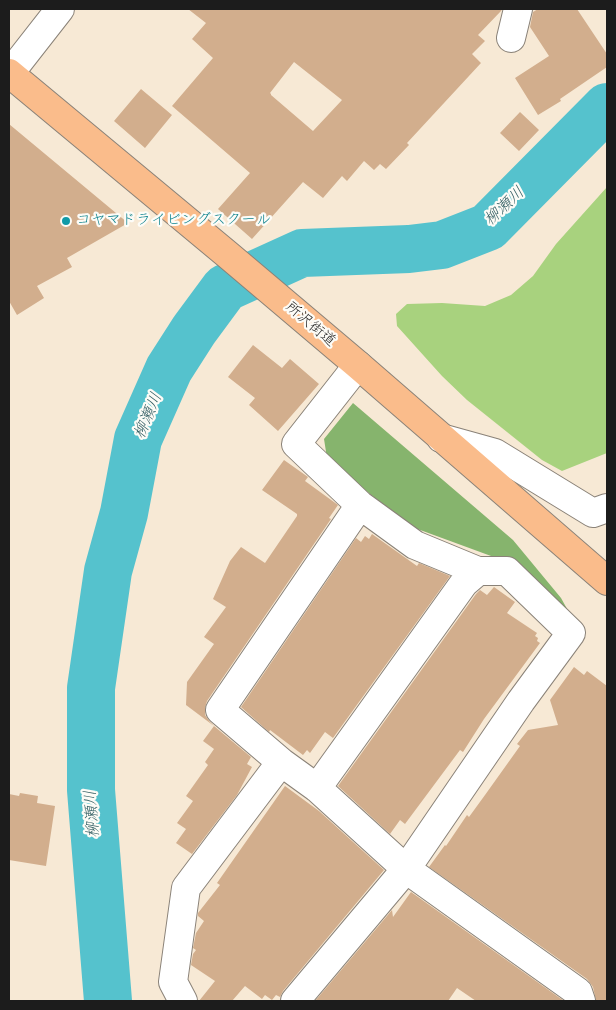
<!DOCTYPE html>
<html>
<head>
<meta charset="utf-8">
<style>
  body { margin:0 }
  #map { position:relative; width:616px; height:1010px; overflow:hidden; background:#f7e9d5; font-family:"Architects Daughter",sans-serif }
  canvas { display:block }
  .frame { position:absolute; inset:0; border:10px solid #1c1c1c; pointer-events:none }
</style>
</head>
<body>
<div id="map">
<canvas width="616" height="1010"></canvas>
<div class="frame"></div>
</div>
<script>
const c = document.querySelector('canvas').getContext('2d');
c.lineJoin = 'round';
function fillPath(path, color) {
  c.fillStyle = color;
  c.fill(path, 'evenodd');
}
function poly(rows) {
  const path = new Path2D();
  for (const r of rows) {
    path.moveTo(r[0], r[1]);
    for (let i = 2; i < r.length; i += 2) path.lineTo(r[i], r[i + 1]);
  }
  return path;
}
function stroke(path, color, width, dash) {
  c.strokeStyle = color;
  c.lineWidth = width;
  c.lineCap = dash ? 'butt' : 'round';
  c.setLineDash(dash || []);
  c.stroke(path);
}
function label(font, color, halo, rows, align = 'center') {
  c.font = font + ' "Architects Daughter","Klee One",sans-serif';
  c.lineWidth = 4.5;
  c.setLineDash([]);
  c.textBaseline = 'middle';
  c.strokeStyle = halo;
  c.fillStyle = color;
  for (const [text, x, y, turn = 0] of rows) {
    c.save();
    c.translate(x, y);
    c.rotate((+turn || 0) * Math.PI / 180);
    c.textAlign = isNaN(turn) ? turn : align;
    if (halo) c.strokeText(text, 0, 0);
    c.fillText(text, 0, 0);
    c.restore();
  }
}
fillPath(poly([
  [607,187,607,453,562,471,542,460,467,400,442,376,397,326,396,314,407,304,442,303,485,306,511,295,533,276,556,244]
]), '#a8d27e');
fillPath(poly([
  [353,403,513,540,561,598,571,616,521,567,412,527,351,479,327,458,324,439]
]), '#86b46d');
stroke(poly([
  [108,1001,91,790,91,688,108,571,124,513,138,439,169,369,194,330,225,288,302,253,409,249,442,245,488,227,607,107]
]), '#55c2cd', 48);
fillPath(poly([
  [188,9,502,9,501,11,478,35,485,41,472,54,481,63,407,143,409,145,386,169,380,164,374,170,364,161,347,181,342,176,323,198,303,182,252,239,218,209,250,173,172,106,213,58,192,39,206,23],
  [294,62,342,100,313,131,271,95,271,94,270,93],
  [538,9,577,9,607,54,607,67,560,99,561,101,538,115,515,78,549,56,530,27,533,12],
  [141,89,172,115,145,148,114,121],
  [520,112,539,130,519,151,500,133],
  [9,124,128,223,67,258,72,267,37,286,44,298,17,315,9,301],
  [253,345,282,368,290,359,319,384,278,431,249,405,255,398,228,377],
  [284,460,308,477,305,481,338,505,329,518,331,519,207,701,205,708,205,715,210,722,214,726,186,705,187,682,214,644,204,637,226,607,213,599,230,561,241,547,265,563,297,516,297,514,262,490],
  [372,534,417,566,419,563,450,576,333,738,325,732,310,753,307,750,303,755,270,730,269,732,241,707,356,538,361,542,365,536,369,539],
  [494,587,515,602,507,613,537,633,535,636,538,638,537,641,540,643,484,719,463,752,460,750,405,824,400,820,390,834,338,786,476,594,480,590,487,595],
  [574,667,584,675,587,671,607,686,607,1001,596,1001,593,987,587,979,429,867,445,845,446,846,467,815,469,817,485,795,520,746,517,744,528,730,558,725,550,700],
  [214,726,251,757,247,764,252,767,237,795,192,854,176,843,186,829,177,823,193,801,186,796,208,765,205,762,214,749,203,741],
  [285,786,319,811,384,870,283,991,280,997,276,995,272,1000,265,995,262,999,245,986,232,1001,199,1001,215,981,191,965,193,954,196,950,193,948,196,933,204,921,198,916,198,913,220,885,217,883],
  [20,793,38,796,37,803,55,806,46,866,9,860,9,794,19,796],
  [411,892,564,1001,476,1001,457,988,448,1001,315,1001,392,910,393,917]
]), '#d2ae8d');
const street = poly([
  [511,38,518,9],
  [10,73,60,9],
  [358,365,296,444,360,505,415,545,478,571],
  [441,438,495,453,593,513,607,508],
  [281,762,220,710,360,505],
  [183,1001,173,982,186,888,281,762,317,788,406,869,578,992,581,1001],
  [295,1001,406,869,521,701,571,633,507,571,478,571,464,583,317,788]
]);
const primary = poly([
  [9,73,228,255,358,365,607,581]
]);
stroke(street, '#8a8278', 30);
stroke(primary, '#8a8278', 30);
stroke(street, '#fff', 28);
stroke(primary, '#fabc8b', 28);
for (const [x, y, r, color] of [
  [66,221,5,"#0f9aa8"]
]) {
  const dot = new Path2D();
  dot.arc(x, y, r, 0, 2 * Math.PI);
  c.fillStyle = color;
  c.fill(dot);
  stroke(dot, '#fdfcf7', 2);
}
label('15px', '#0d838f', '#fdfcf7', [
  ["コヤマドライビングスクール",76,221]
], 'left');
label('15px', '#1c1c1c', '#fdfcf7', [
  ["所沢街道",310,325,40]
]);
label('italic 16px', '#335e63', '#fdfcf7', [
  ["柳瀬川",505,207,-43],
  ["柳瀬川",149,416,-67],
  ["柳瀬川",93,814,-94]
]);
</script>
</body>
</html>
